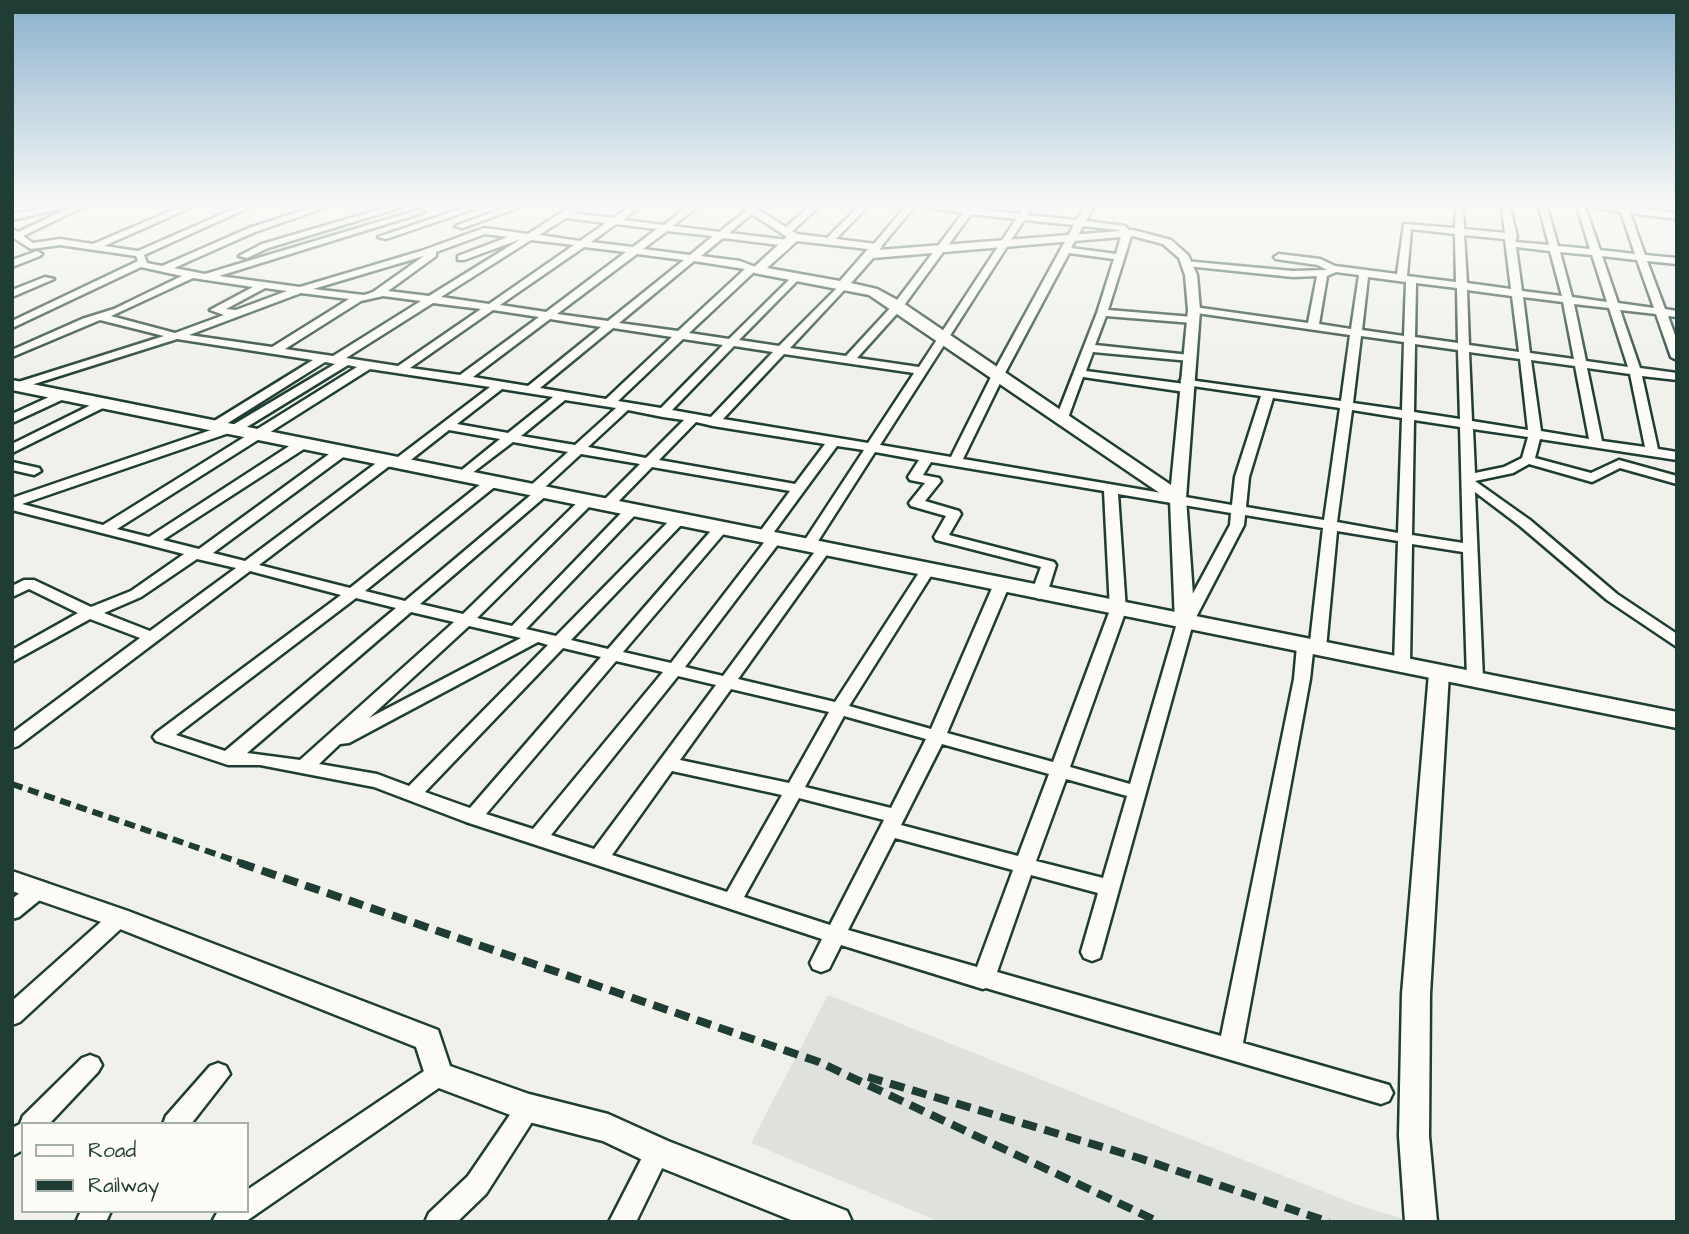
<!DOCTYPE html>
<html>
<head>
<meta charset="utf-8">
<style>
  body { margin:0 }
  #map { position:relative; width:1689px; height:1234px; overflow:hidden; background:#f0f1eb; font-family:"Architects Daughter",sans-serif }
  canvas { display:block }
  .frame { position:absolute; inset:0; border:14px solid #1f3d34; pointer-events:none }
  .legend { position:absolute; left:21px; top:1122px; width:228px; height:91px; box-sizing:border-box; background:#fdfcf7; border:2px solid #a4b0a9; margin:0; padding:9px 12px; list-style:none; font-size:21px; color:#1f3d34 }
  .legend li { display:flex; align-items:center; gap:14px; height:35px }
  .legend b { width:35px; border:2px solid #a4b0a9 }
</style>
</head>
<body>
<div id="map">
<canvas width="1689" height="1234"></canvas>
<div class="frame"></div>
<ul class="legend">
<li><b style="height:9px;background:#fdfcf7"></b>Road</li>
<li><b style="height:9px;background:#1f3d34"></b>Railway</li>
</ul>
</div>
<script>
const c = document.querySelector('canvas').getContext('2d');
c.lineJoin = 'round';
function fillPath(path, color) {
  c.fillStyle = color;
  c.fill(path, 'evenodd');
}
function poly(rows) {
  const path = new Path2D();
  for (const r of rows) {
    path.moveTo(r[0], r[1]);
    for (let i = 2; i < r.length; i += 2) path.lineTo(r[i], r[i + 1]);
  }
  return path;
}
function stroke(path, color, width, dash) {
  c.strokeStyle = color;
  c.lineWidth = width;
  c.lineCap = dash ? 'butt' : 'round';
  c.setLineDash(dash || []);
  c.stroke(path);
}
fillPath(poly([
  [828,995,1357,1205,1415,1222,940,1222,751,1143]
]), '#dfe2dc');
const minor = poly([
  [50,207,65,208,12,220,12,214,50,207],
  [71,207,83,207,23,236,33,243,60,239,93,244,180,207,192,207,104,246,138,251,238,207,250,207,144,255,147,263,162,266,249,228,313,207,327,207,255,232,174,268,205,274,418,210,425,212,219,276,300,287,421,251,484,228,528,234,570,207,581,207,573,213,613,218,629,207,639,207,623,220,664,225,687,207,697,207,673,226,719,232,750,208,753,209,753,213,729,233,788,240,793,243,788,246,723,238,701,256,740,261,763,270,754,272,689,333,729,339,794,275,799,278,798,280,739,340,779,346,843,282,848,285,847,287,790,348,846,356,894,304,963,213,926,207,976,207,975,209,1019,214,1023,207,1032,207,1027,215,1077,220,1084,207,1093,207,1086,221,1125,226,1132,233,1108,310,1193,317,1198,320,1193,323,1106,316,1095,345,1190,355,1196,358,1190,361,1093,352,1086,371,1185,384,1191,388,1185,392,1083,377,1068,418,1062,422,1058,421,1056,418,1097,313,1114,259,1069,253,1005,373,963,459,1232,505,1235,477,1261,396,1186,385,1180,381,1182,379,1341,401,1350,335,1190,312,1189,310,1194,307,1308,323,1317,276,1293,277,1187,266,1184,265,1184,261,1293,271,1327,270,1318,265,1276,259,1274,257,1279,254,1320,259,1335,266,1397,274,1404,224,1455,228,1456,207,1463,209,1464,229,1505,233,1502,207,1510,207,1517,237,1515,242,1549,245,1539,207,1547,207,1558,246,1590,249,1577,207,1585,207,1600,250,1635,254,1621,212,1592,207,1627,207,1677,213,1677,219,1630,213,1645,255,1677,258,1677,264,1647,261,1665,309,1677,311,1677,317,1668,316,1677,341,1677,360,1671,357,1656,314,1620,310,1640,368,1677,373,1677,380,1642,376,1658,449,1677,452,1677,460,1540,439,1535,458,1591,473,1619,460,1677,476,1677,484,1620,468,1592,482,1529,464,1513,473,1475,481,1530,520,1617,594,1677,634,1677,647,1607,600,1520,526,1475,492,1483,679,1475,684,1467,679,1463,552,1412,544,1410,664,1402,669,1396,668,1394,664,1398,541,1337,531,1326,648,1324,652,1313,652,1310,679,1243,1043,1389,1085,1393,1093,1389,1101,1381,1104,986,988,983,989,841,945,829,969,821,972,813,969,810,963,822,939,466,822,374,787,260,765,228,765,156,741,153,737,156,733,341,595,250,571,18,746,12,748,12,733,140,638,90,619,12,662,12,650,78,613,29,589,12,597,12,586,24,580,34,580,91,607,131,591,184,554,12,510,12,498,214,429,209,426,211,423,313,360,177,339,12,391,12,384,164,336,100,320,12,357,12,350,82,319,114,309,182,276,141,267,12,328,12,321,138,261,136,256,60,245,31,249,12,237,12,229,18,232,71,207],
  [971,214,1016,219,919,367,857,358,902,308,971,214],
  [566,218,606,223,580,241,539,235,566,218],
  [1024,220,1074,225,993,373,951,457,880,445,1024,220],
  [616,224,657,229,633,247,591,242,616,224],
  [1083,226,1119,230,1122,233,1116,254,1071,248,1083,226],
  [1411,229,1455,234,1456,282,1407,276,1411,229],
  [667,231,713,236,690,255,643,249,667,231],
  [485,234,508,237,458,256,458,260,464,260,521,239,429,296,388,291,436,256,436,252,485,234],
  [1464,235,1505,239,1511,289,1467,283,1464,235],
  [531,240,574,245,489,304,441,297,531,240],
  [584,247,626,252,546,312,500,305,584,247],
  [1516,247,1550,251,1562,296,1522,291,1516,247],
  [1560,252,1592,255,1607,302,1572,297,1560,252],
  [637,254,684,260,608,321,557,314,637,254],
  [424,256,373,292,364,295,313,289,424,256],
  [1602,256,1637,260,1654,308,1618,303,1602,256],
  [694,261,745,269,678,331,619,323,694,261],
  [1336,272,1359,275,1351,329,1319,324,1327,276,1336,272],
  [1368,277,1406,282,1404,336,1362,330,1368,277],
  [193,278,253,287,210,310,224,315,175,333,111,316,193,278],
  [1416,283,1457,288,1458,343,1415,337,1416,283],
  [265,288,287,291,236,310,226,309,265,288],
  [1467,290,1512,296,1519,352,1469,345,1467,290],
  [301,293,349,299,272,347,189,335,301,293],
  [383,296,421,301,333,356,285,349,361,301,383,296],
  [1523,297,1563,302,1574,359,1530,353,1523,297],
  [433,303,481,309,398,366,346,358,433,303],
  [1574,304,1609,308,1628,367,1586,361,1574,304],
  [493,310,539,317,460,375,410,368,493,310],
  [550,319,601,327,528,386,473,377,550,319],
  [613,328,672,337,606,399,540,388,613,328],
  [1361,336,1404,342,1402,410,1353,403,1361,336],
  [683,339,723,345,661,408,618,401,683,339],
  [1415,344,1458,350,1460,419,1414,412,1415,344],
  [734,346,773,352,711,417,672,410,734,346],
  [1469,352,1520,359,1528,430,1472,421,1469,352],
  [784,354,914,373,868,443,723,419,784,354],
  [1531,360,1575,366,1589,439,1541,431,1531,360],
  [325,362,335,364,231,426,223,426,325,362],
  [348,365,357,367,103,525,22,504,229,433,237,433,348,365],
  [1587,368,1630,374,1645,447,1602,441,1587,368],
  [370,369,490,387,394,460,383,458,245,561,213,553,346,455,346,449,336,449,199,549,163,540,307,447,307,441,297,441,149,537,117,529,370,369],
  [502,389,553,397,508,433,457,424,502,389],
  [1273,398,1340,408,1324,520,1246,507,1249,477,1273,398],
  [565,400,616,408,575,445,521,436,565,400],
  [628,410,663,417,684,420,646,458,588,447,628,410],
  [1352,410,1402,418,1398,533,1337,522,1352,410],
  [1414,420,1460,427,1463,543,1412,535,1414,420],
  [696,422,713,426,825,444,795,484,659,460,696,422],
  [1473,429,1528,437,1522,458,1504,467,1475,473,1473,429],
  [449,430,500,439,458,473,456,476,463,480,513,442,568,452,529,487,527,490,532,494,405,601,365,591,497,485,497,479,487,479,350,588,259,565,392,464,403,466,449,430],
  [837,446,864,450,801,546,803,549,813,549,875,452,919,460,908,477,910,480,925,483,909,503,911,506,946,516,934,537,936,540,1041,567,1031,594,1039,599,1047,594,1056,565,1054,562,949,535,961,514,959,511,925,501,941,481,939,478,923,475,931,462,1104,491,1110,610,1053,762,947,733,1009,586,1006,583,996,583,993,586,931,729,849,706,934,571,932,568,922,568,835,702,738,679,831,549,824,545,819,546,723,676,685,667,782,539,780,536,771,536,837,446],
  [581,454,640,464,602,502,600,505,607,509,612,508,652,467,790,491,756,537,758,540,766,540,671,663,623,652,726,531,728,528,726,525,716,525,608,649,571,640,683,523,685,520,683,517,673,517,556,636,526,629,637,513,639,510,637,507,627,507,512,626,477,618,592,504,594,501,592,498,582,498,463,614,420,604,547,495,549,492,544,488,581,454],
  [1118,494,1231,513,1230,525,1177,623,1130,784,1070,767,1126,610,1118,494],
  [1245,515,1323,528,1310,642,1299,642,1297,646,1294,679,1221,1036,997,972,1031,875,1098,893,1081,952,1084,958,1092,961,1100,958,1193,623,1244,525,1245,515],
  [197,559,236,568,150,631,104,613,141,597,197,559],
  [356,598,396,608,225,751,176,735,356,598],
  [411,612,454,622,300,760,247,753,411,612],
  [469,626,521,638,369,718,469,626],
  [538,642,548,645,409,786,377,774,319,764,340,744,349,743,538,642],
  [563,648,601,657,470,808,425,792,563,648],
  [616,661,663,672,533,829,486,814,616,661],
  [678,676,716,685,594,849,551,835,678,676],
  [731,689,829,712,789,783,680,760,731,689],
  [844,716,926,739,891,808,805,787,844,716],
  [942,744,1049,774,1018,856,901,825,942,744],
  [672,771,782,795,727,892,612,855,672,771],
  [1066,779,1127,796,1103,878,1036,861,1066,779],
  [799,798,884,820,830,925,744,897,799,798],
  [895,838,1013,870,977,967,848,930,895,838],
  [388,207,402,207,268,248,247,258,239,256,262,244,388,207],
  [466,207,480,207,386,239,378,237,466,207],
  [507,207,520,207,463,228,455,226,507,207],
  [809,207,819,207,791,232,785,232,785,228,809,207],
  [858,207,867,207,832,243,826,243,826,239,858,207],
  [905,207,914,207,879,249,873,249,873,245,905,207],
  [37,251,42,254,40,256,12,267,12,260,37,251],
  [45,277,54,279,12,297,12,290,45,277],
  [62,391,66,392,66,398,12,423,12,414,62,391],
  [103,399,109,403,107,406,12,453,12,444,103,399],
  [12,462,39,468,41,471,34,475,12,470,12,462],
  [39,881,46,883,49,889,46,895,19,917,12,919,12,899,32,883,39,881],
  [119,910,126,912,129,918,126,924,20,1022,12,1025,12,1001,112,912,119,910],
  [90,1055,98,1058,102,1065,98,1072,49,1124,23,1124,23,1150,12,1156,12,1128,20,1124,23,1116,82,1058,90,1055],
  [218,1063,226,1066,230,1074,191,1124,163,1124,166,1116,210,1066,218,1063],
  [438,1064,446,1067,450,1075,446,1083,245,1222,212,1222,218,1211,247,1211,247,1190,430,1067,438,1064],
  [529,1097,538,1100,541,1108,486,1194,457,1222,425,1222,429,1213,468,1176,520,1100,529,1097],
  [658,1140,667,1144,670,1152,636,1222,609,1222,649,1144,658,1140],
  [81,1211,111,1211,106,1222,76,1222,81,1211]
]);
const tertiary = poly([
  [741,207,754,207,797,234,876,244,882,247,879,250,1133,230,1171,240,1188,255,1197,275,1200,310,1186,498,1195,623,1192,627,1185,629,1175,623,1170,500,869,295,754,273,754,267,787,237,741,207],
  [1133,236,1163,244,1179,258,1185,275,1188,310,1171,485,903,303,877,289,851,283,873,258,1133,236],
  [797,241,868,249,840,281,767,268,797,241],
  [1439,666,1449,673,1430,994,1429,1136,1437,1222,1405,1222,1399,1136,1402,994,1429,673,1439,666],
  [12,871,128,911,438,1030,450,1066,529,1094,608,1114,668,1141,847,1211,852,1222,796,1222,647,1162,603,1141,529,1122,428,1084,416,1047,110,925,12,891,12,871]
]);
const secondary = poly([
  [12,380,1677,712,1677,728,12,390,12,380]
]);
stroke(minor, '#1f3d34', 5);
stroke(tertiary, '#1f3d34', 5);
stroke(secondary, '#1f3d34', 5);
fillPath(minor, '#fdfcf7');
fillPath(tertiary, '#fdfcf7');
fillPath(secondary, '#fdfcf7');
stroke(poly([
  [12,784,245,864]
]), '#1f3d34', 6, [11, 6]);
stroke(poly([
  [240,863,819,1062,1159,1222],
  [868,1077,1139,1158,1329,1222]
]), '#1f3d34', 8, [15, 8]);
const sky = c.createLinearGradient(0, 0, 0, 380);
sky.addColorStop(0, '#8bb1cd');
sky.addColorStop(0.54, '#f8f9f6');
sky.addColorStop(1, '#f8f9f600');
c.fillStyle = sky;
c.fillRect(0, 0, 1689, 380);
</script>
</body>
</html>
